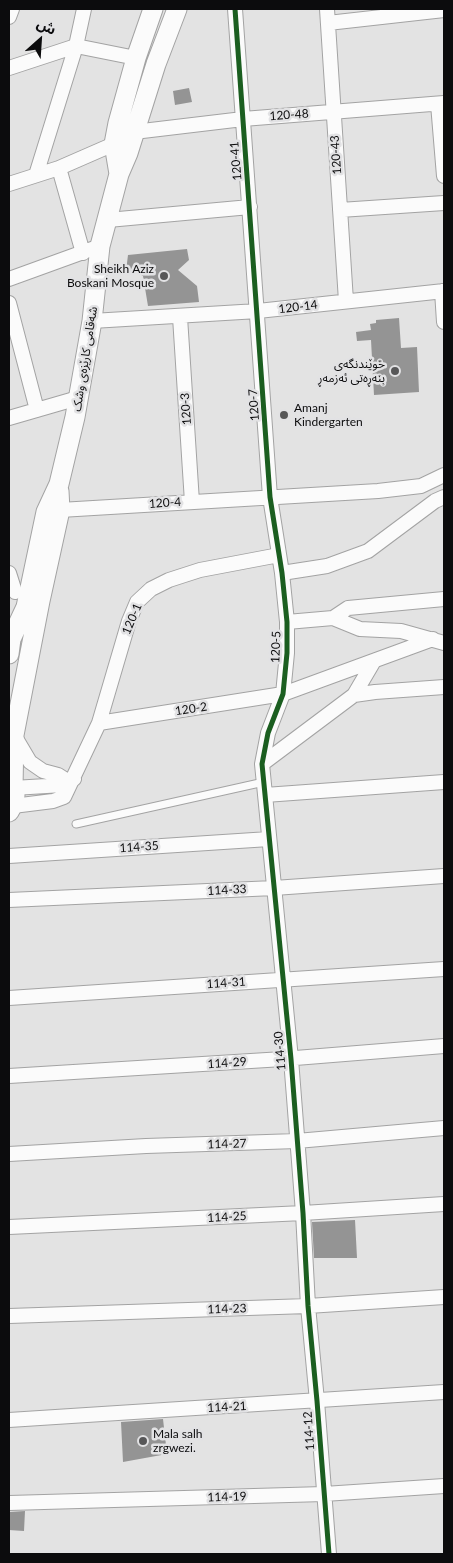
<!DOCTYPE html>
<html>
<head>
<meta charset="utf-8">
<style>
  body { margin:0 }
  #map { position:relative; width:453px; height:1563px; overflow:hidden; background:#e3e3e3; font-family:Lato,"Noto Sans Arabic",sans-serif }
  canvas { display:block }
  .frame { position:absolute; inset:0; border:10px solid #0c0c0d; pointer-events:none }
  .north { position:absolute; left:15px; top:15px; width:50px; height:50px; -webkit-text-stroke:4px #e2e2e4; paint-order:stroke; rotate:26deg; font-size:14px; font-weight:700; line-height:20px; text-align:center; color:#0c0c0d }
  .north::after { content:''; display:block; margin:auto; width:18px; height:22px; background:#0c0c0d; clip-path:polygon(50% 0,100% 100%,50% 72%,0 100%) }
</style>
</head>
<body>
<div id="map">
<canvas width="453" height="1563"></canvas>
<div class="frame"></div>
<div class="north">ش</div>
</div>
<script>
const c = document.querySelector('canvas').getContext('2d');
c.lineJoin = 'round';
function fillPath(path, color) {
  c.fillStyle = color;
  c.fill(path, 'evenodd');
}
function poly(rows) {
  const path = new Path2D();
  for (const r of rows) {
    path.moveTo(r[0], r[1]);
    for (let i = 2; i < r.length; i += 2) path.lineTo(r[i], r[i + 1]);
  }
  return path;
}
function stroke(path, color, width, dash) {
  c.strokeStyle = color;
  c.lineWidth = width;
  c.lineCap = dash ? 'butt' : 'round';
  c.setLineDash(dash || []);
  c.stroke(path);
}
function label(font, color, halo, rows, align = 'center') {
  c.font = font + ' Lato,"Noto Sans Arabic",sans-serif';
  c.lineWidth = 5;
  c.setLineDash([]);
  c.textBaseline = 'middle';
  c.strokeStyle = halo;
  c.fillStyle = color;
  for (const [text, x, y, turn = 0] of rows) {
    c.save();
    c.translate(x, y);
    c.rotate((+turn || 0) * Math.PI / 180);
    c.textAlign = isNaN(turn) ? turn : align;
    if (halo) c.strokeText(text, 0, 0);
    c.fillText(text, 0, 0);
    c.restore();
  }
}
fillPath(poly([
  [189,88,192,102,175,105,173,91],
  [187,249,189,260,178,270,197,286,199,302,148,306,143,276,135,272,126,271,128,255],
  [399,318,401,348,417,347,419,392,374,395,371,340,357,341,356,332,371,330,370,324,376,323,376,320],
  [355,1220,357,1258,314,1258,312,1222],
  [163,1419,167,1454,123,1462,121,1422],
  [25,1511,24,1531,9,1530,9,1512]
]), '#949494');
const service = poly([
  [76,824,264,782]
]);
const minor = poly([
  [235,9,270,497,282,573,287,622,287,653,283,694,268,733,262,764,291,1059,303,1213,308,1306,317,1401,329,1554],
  [327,9,346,301],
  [9,17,12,9],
  [328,23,444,10],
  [9,68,76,46,136,58],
  [438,104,444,176],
  [59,168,83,253],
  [36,175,76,46,84,9],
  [9,184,59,168,114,144,134,132,243,119,444,103],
  [340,210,444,203],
  [108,220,250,207],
  [9,279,100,246],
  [442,291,444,322],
  [9,303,37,410],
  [180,317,192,502],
  [92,321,258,311,444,291],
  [9,418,78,398],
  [60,510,378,491,421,486,444,475],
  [9,573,15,592],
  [282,573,327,566,368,551,435,501,444,497],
  [333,618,348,608,444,599],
  [287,622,333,618,360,629,401,631,444,643],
  [354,695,374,661],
  [99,723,283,694,433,639],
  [14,735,30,762,43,771,58,775,69,782],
  [262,764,354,695,375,692,444,687],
  [13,788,63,785,74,779],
  [265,795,444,782],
  [13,806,53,801,64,797,99,723,129,621,137,602,151,589,169,580,200,570,279,555],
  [9,856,269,839],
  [9,900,274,888,444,876],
  [9,998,444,969],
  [9,1076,283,1059,444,1046],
  [9,1154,146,1146,297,1141,444,1128],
  [9,1227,303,1213,444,1204],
  [9,1316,308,1306,444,1297],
  [9,1420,444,1392],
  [9,1503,324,1494,444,1486]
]);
const secondary = poly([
  [119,174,114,144,118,123,136,58,153,9],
  [9,654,11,639,26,607,46,512,59,484,75,417,92,321,100,246,119,174,128,153,156,64,177,9],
  [9,782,15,795,14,803,9,812],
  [13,788,14,735,40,601,60,510,59,491]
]);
stroke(service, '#a3a3a3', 9);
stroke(minor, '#a3a3a3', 16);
stroke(secondary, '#a3a3a3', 21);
stroke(service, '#fbfbfb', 7);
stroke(minor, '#fbfbfb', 14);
stroke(secondary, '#fbfbfb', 19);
stroke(poly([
  [235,9,270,497,282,573,287,622,287,653,283,694,268,733,262,764,291,1059,303,1213,308,1306,317,1401,329,1554]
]), '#1b5e20', 5);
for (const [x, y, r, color] of [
  [164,276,5,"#575758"],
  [395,371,5,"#575758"],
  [284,415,5,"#575758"],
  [143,1441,5,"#575758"]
]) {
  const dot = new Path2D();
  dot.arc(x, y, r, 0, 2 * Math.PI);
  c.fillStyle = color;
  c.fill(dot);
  stroke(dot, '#e2e2e4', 2);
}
label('12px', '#0c0c0d', '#e2e2e4', [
  ["120-48",289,115,-4],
  ["120-43",336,155,-94],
  ["120-41",236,161,-95],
  ["120-14",298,307,-7],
  ["شەقامی کارێزەی وشک",85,359,-81],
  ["120-7",254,405,-94],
  ["120-3",186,409,-94],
  ["120-4",165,503,-4],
  ["120-1",132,619,-67],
  ["120-5",276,647,-88],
  ["120-2",191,709,-9],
  ["114-35",139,847,-4],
  ["114-33",227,890,-3],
  ["114-31",226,983,-4],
  ["114-30",280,1051,-95],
  ["114-29",227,1063,-4],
  ["114-27",227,1144,-2],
  ["114-25",227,1217,-3],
  ["114-23",227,1309,-2],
  ["114-21",227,1407,-3],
  ["114-12",309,1431,-94],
  ["114-19",227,1497,-2]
]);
label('12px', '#0c0c0d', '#e2e2e4', [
  ["Sheikh Aziz",154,269],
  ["Boskani Mosque",154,283],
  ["خوێندنگەی",385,364],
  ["بنەڕەتی ئەزمەڕ",385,378],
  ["Amanj",294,408,"left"],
  ["Kindergarten",294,422,"left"],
  ["Mala salh",153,1434,"left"],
  ["zrgwezi.",153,1448,"left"]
], 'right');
</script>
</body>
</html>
